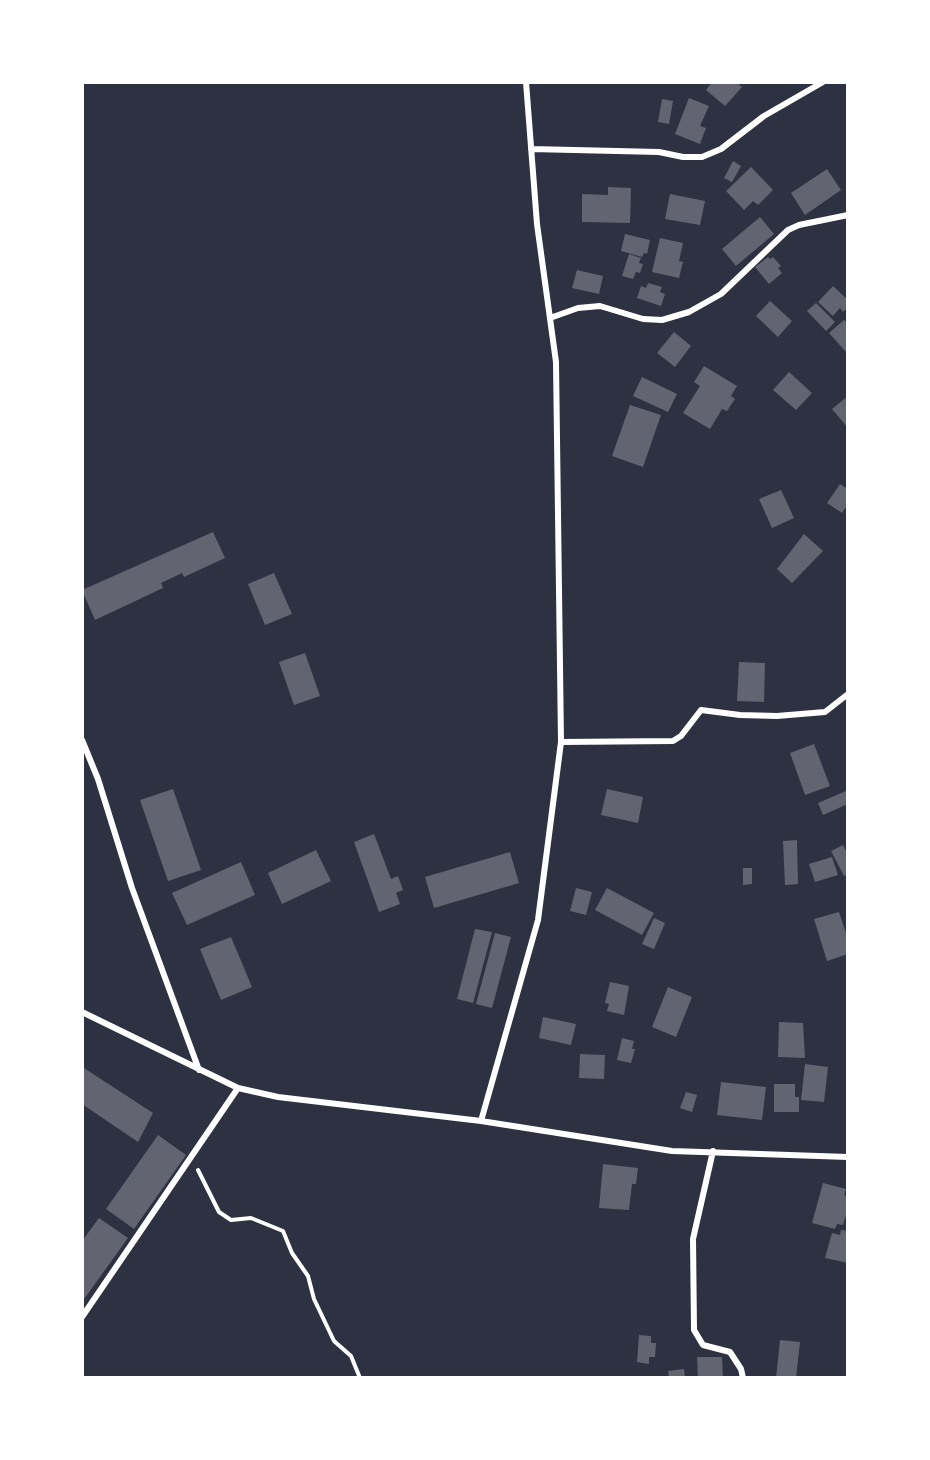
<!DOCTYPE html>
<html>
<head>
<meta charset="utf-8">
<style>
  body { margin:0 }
  #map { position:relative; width:930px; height:1460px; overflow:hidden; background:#2d3142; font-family:"Golos Text",sans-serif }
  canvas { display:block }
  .frame { position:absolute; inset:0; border:84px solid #fff; pointer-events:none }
</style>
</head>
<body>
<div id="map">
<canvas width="930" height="1460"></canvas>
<div class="frame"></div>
</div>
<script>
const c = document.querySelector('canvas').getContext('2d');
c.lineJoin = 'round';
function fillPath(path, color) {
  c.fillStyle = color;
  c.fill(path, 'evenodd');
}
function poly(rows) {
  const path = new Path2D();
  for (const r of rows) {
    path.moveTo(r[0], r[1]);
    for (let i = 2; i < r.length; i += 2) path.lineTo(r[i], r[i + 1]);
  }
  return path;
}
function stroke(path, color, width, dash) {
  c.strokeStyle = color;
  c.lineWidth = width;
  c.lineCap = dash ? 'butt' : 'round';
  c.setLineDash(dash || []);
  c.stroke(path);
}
fillPath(poly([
  [712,82,736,82,742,87,725,106,706,90],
  [689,98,709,106,700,126,706,128,700,144,675,134],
  [662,99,673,101,669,124,658,122],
  [733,161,741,166,732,182,724,178],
  [751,167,773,190,758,205,753,201,744,210,726,191],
  [827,169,841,190,805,215,791,193],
  [608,187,631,188,630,223,582,222,582,194,608,195],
  [670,194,705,201,700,225,665,219],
  [760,217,774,234,736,266,722,249],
  [625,234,650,240,647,254,644,253,642,257,621,251],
  [660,238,683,243,679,261,683,262,679,278,652,272],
  [629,254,641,258,639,263,643,264,640,273,636,272,633,279,622,276],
  [768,257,770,259,773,257,781,266,778,268,782,273,769,284,755,267],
  [577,270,603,276,599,294,572,288],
  [648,283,662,287,660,292,665,294,661,306,637,298,641,286,646,288],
  [833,286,848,300,848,307,843,312,840,308,833,316,818,302],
  [770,301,792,321,778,337,756,316],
  [816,303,835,322,826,331,807,311],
  [844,320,848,324,848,350,846,352,829,333],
  [674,332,691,346,675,367,657,353],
  [704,366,737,386,731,396,735,399,727,411,722,409,710,429,683,413,700,386,694,382],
  [789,372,812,393,796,410,773,390],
  [642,377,677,394,668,412,633,396],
  [848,396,848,428,832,409],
  [630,405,661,415,643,467,612,456],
  [840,484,848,489,848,504,842,513,827,503],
  [781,490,794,518,772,528,759,499],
  [213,532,225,558,184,577,182,573,161,583,163,588,95,620,82,590],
  [804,534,823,551,792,583,777,569],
  [274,573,292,614,265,625,248,584],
  [305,653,320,696,294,705,279,662],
  [739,662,765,663,764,702,737,701],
  [814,744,830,786,805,795,790,753],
  [173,789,201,870,168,881,140,800],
  [607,789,643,797,638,823,601,815],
  [846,791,848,804,823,815,818,803],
  [374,834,391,879,398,876,403,890,396,893,400,904,379,912,354,842],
  [797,840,798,884,785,885,783,841],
  [843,845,848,855,848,874,844,876,831,851],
  [316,850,331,881,282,904,268,873],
  [510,852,519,883,434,908,425,877],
  [832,857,838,875,815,882,809,864],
  [241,862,255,895,187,925,172,893],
  [743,868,752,868,752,884,743,885],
  [576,888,592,892,586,915,570,911],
  [607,888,654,913,642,935,595,910],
  [839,912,848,939,848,954,827,961,814,919],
  [654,918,665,923,654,949,642,944],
  [475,929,492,932,473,1003,457,999],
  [495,933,511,937,492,1008,476,1004],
  [231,937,252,987,221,1000,200,949],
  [610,982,629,986,624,1015,607,1011,609,1004,605,1003],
  [668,987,692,997,676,1037,652,1027],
  [543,1017,576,1024,571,1045,539,1038],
  [779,1022,803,1023,805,1058,778,1057],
  [622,1038,634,1041,632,1049,635,1049,631,1063,617,1060],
  [580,1054,605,1055,604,1079,579,1078],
  [805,1064,828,1067,824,1102,801,1100],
  [84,1068,153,1113,138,1142,82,1104,82,1071],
  [721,1082,766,1087,762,1120,717,1115],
  [774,1084,795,1084,795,1097,799,1097,799,1112,774,1112],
  [686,1092,697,1095,692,1112,680,1108],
  [158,1135,186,1155,134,1229,106,1209],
  [603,1164,638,1168,636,1184,632,1184,629,1210,599,1208],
  [823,1183,846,1189,844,1195,848,1196,848,1209,843,1225,837,1224,835,1229,812,1223],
  [99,1218,128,1238,82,1302,82,1241],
  [841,1230,848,1231,848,1263,825,1258,832,1233,840,1235],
  [639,1335,651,1336,651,1343,656,1343,655,1357,649,1357,649,1364,637,1362],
  [780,1340,800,1342,796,1378,776,1378],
  [697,1357,722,1357,723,1378,698,1378],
  [684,1369,685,1378,669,1378,668,1371]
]), '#626471');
stroke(poly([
  [198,1170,219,1212,231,1220,251,1218,283,1231,292,1253,308,1276,314,1299,334,1341,351,1356,360,1378]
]), '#fff', 4);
stroke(poly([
  [531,149,659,152,683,157,702,157,721,149,764,116,823,82],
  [550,318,578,308,600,306,643,319,662,320,689,312,721,294,788,230,799,225,848,215],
  [82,740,98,779,132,888,199,1070],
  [561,742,673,741,681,736,701,710,740,715,777,716,825,712,848,694],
  [82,1012,238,1088,278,1097,481,1121,672,1151,848,1157],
  [481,1121,538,920,561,742,556,362,537,224,526,82],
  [713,1151,693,1239,694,1330,703,1345,730,1352,741,1369,743,1378],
  [82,1317,238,1088]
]), '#fff', 6);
</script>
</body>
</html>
